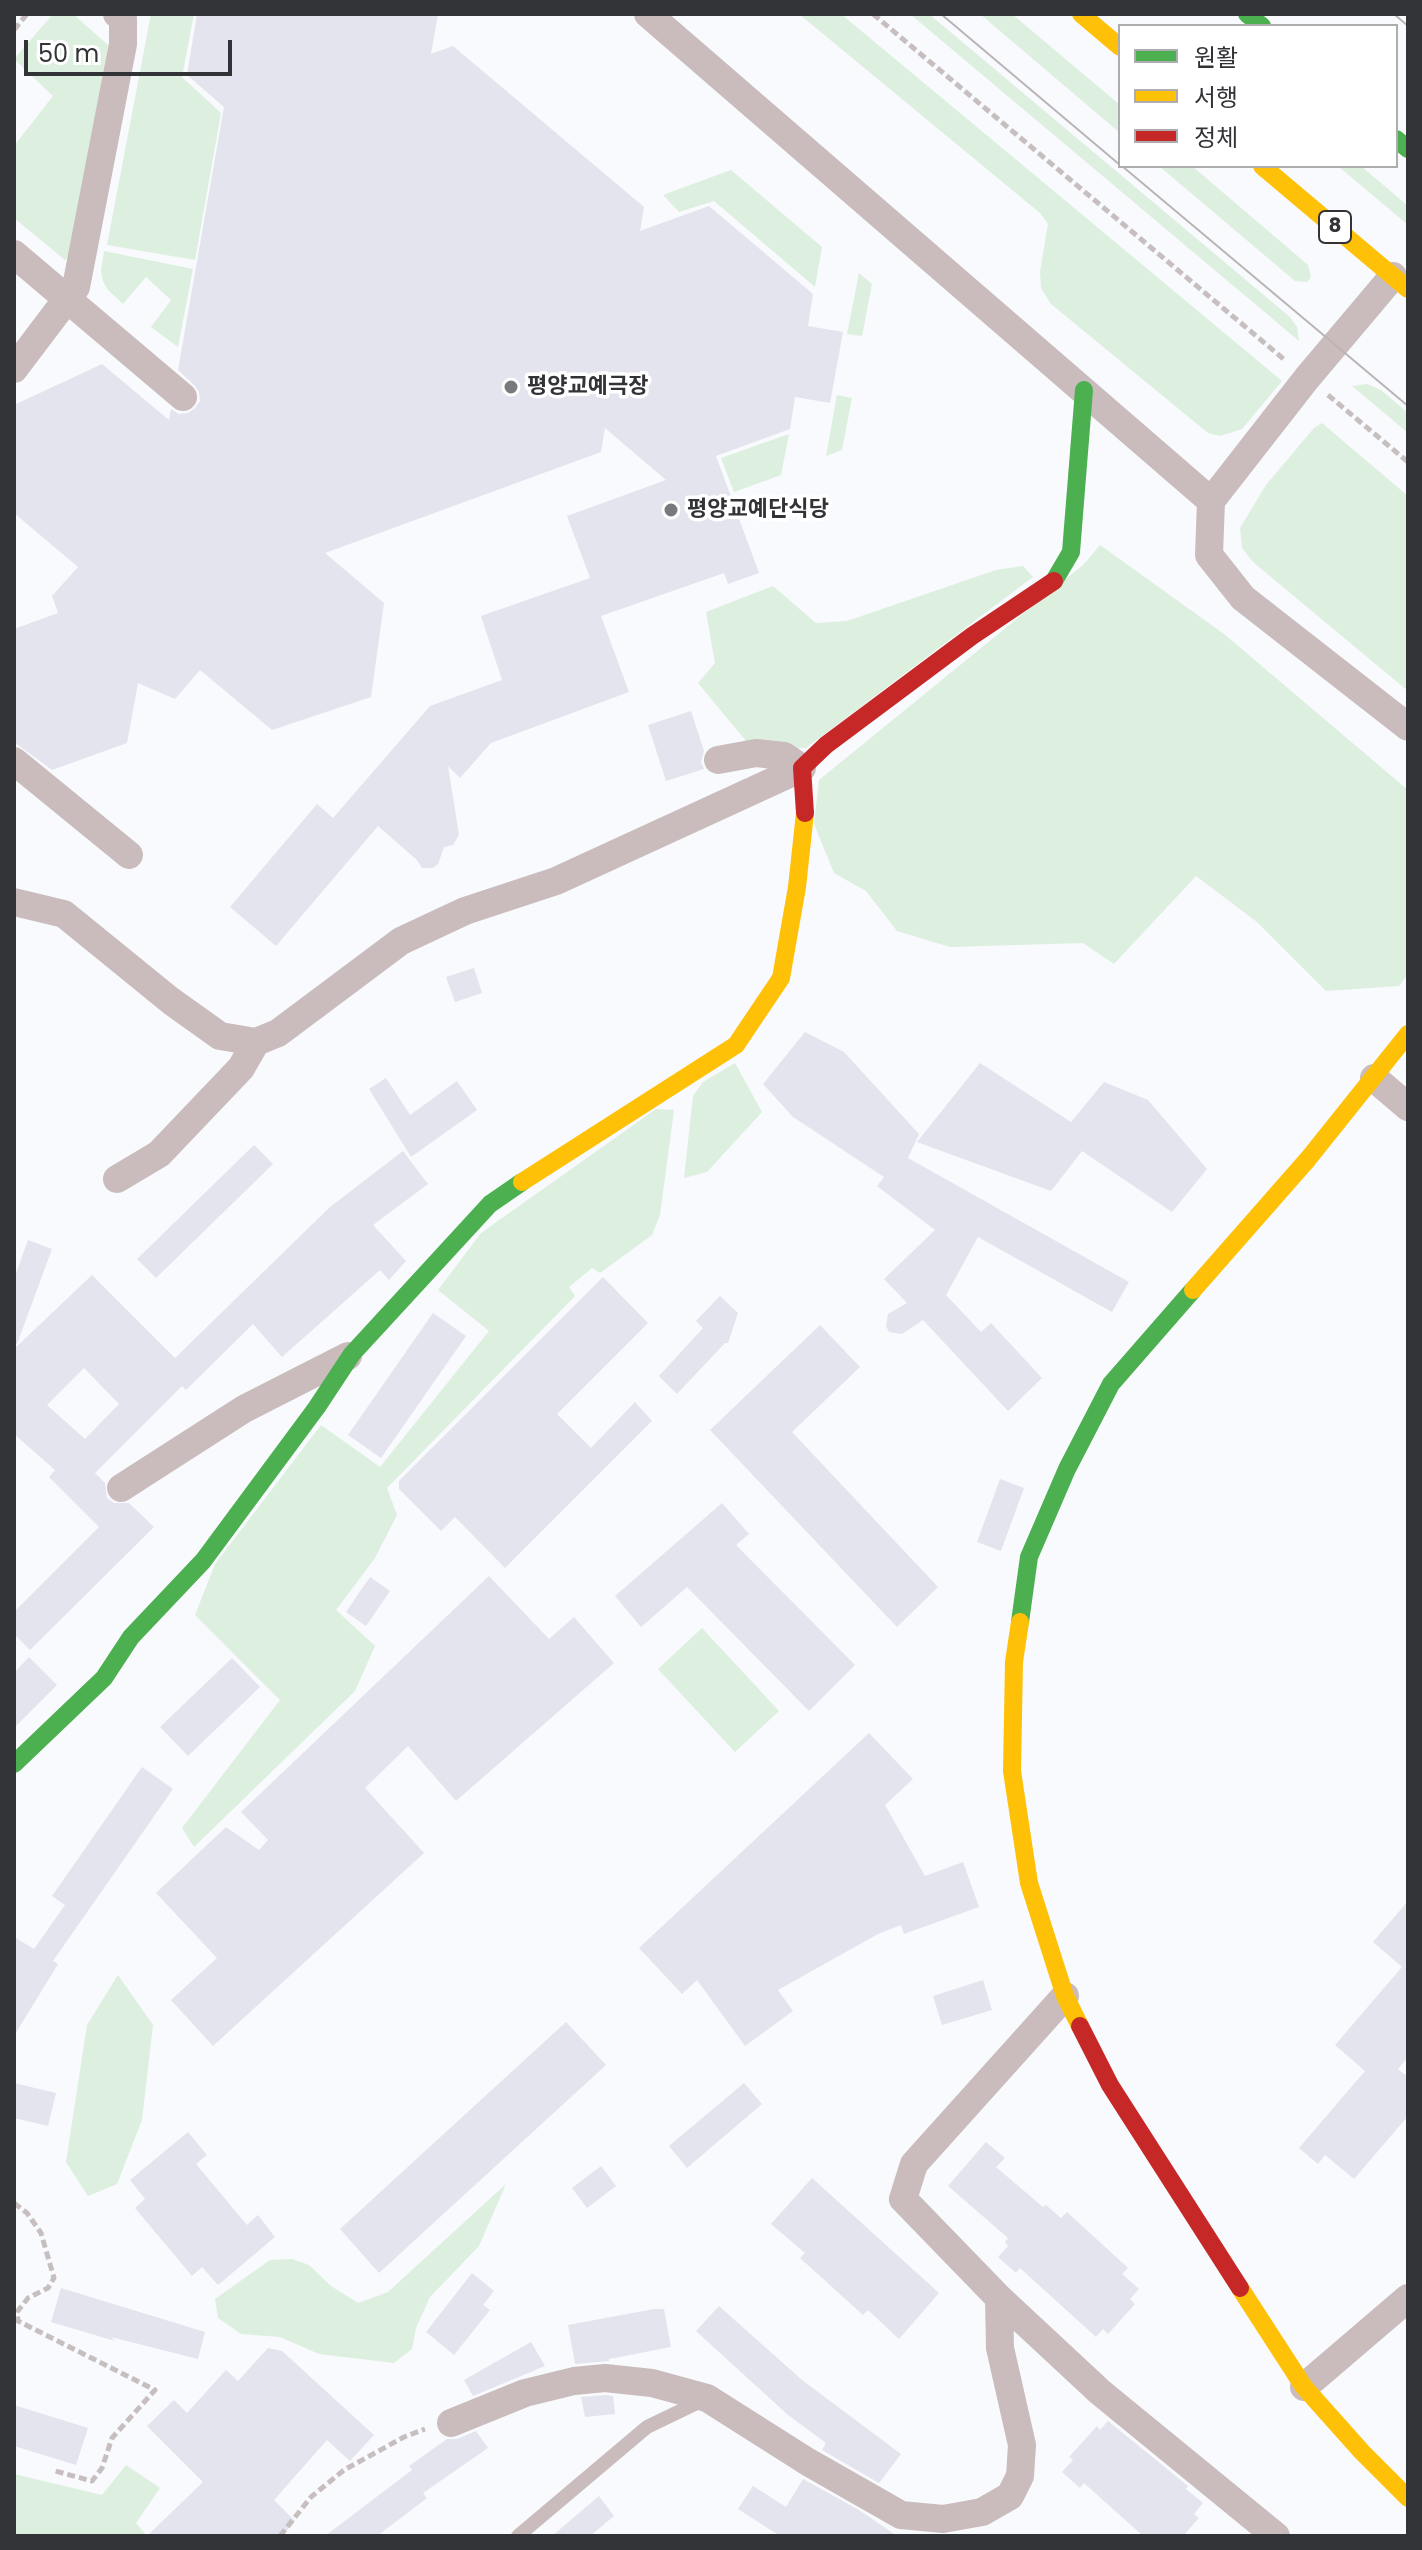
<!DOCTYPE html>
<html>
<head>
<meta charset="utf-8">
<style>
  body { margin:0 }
  #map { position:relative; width:1422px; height:2550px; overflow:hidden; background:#f8fafd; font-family:Poppins,"Noto Sans KR",sans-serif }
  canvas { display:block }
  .frame { position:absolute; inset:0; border:16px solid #323336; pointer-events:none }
  .legend { position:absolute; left:1118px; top:24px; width:280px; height:144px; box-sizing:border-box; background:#fff; border:2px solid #adadaf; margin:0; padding:10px 14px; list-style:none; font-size:24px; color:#323336 }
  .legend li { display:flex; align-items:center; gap:16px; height:40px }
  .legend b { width:40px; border:2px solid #adadaf }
  .scale { position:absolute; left:24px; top:40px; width:208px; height:36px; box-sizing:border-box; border:4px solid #323336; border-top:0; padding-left:10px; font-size:24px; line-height:28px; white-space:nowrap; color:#323336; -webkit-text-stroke:6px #fff; paint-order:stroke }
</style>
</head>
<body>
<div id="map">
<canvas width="1422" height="2550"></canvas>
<div class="frame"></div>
<ul class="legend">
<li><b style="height:10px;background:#4caf50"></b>원활</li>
<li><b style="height:10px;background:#ffc107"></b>서행</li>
<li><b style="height:10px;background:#c62828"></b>정체</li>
</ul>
<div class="scale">50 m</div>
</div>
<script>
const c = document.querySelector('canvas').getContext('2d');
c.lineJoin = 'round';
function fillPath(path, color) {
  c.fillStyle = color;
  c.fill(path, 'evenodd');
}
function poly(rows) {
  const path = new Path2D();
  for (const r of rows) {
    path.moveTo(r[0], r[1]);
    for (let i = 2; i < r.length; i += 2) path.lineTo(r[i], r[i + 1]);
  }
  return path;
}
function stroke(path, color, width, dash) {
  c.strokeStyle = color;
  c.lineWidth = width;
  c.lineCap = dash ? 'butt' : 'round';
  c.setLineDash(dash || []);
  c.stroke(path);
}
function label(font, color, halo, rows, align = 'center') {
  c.font = font + ' Poppins,"Noto Sans KR",sans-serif';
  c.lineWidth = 7;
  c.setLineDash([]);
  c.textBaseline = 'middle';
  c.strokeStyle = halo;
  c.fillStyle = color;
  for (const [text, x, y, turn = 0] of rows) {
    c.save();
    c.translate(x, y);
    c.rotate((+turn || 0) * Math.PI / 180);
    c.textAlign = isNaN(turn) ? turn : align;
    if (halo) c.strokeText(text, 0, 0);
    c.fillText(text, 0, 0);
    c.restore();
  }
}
fillPath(poly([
  [53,14,73,14,108,45,75,247,65,260,14,218,14,146,53,96,14,59],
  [151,14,194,14,182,77,221,113,195,260,107,245],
  [799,14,841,14,1282,381,1242,429,1220,436,1208,433,1051,304,1041,288,1040,272,1048,224,1040,213],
  [910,14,929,14,1290,317,1297,327,1299,341],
  [980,14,1012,14,1120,105,1120,133],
  [1159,166,1192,166,1308,265,1311,277,1307,282,1295,281],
  [1338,166,1361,166,1408,206,1408,225],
  [731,170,822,247,815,287,714,201,679,212,663,195],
  [104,251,193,269,178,347,151,327,171,300,146,277,123,304,108,290,103,281,101,271],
  [859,273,872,284,862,336,847,334],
  [1367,384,1381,390,1408,413,1408,433,1352,386],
  [837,395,852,398,842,450,826,456],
  [1322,423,1408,496,1408,691,1253,562,1242,548,1240,528,1266,485,1314,428],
  [789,434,781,475,734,492,721,458],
  [1100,545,1224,634,1408,790,1408,974,1399,986,1326,991,1257,922,1196,876,1114,964,1083,943,950,947,897,931,866,891,834,873,814,824,819,780,1083,565],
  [1023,566,1033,577,806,748,751,747,698,683,715,663,706,612,773,586,816,623,847,621,996,570],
  [735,1063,762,1112,707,1172,684,1178,693,1096,703,1082],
  [656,1109,674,1110,660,1215,652,1235,600,1273,592,1268,569,1287,575,1296,387,1488,397,1515,375,1558,336,1610,375,1646,355,1691,194,1847,182,1828,280,1700,195,1615,215,1564,321,1425,380,1467,489,1331,438,1290,481,1233],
  [702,1628,779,1711,735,1752,658,1669],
  [118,1975,153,2025,142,2120,117,2184,88,2196,66,2162,87,2025],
  [506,2184,479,2246,430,2297,416,2328,412,2349,394,2363,319,2354,280,2337,241,2334,218,2318,215,2299,270,2260,292,2259,309,2265,331,2286,358,2303,388,2292],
  [126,2465,160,2488,136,2523,147,2536,14,2536,14,2474,102,2495]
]), '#ddefdf');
fillPath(poly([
  [197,14,438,14,431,54,453,46,644,207,640,231,709,206,813,294,808,326,843,332,830,403,795,397,790,429,716,456,759,573,728,584,724,573,601,616,629,692,491,743,460,778,448,766,459,835,453,845,444,847,438,864,433,868,422,868,417,860,378,826,276,946,230,907,317,804,333,818,430,706,502,680,481,616,590,578,567,516,666,480,605,428,601,452,325,553,384,603,371,697,272,730,200,670,175,699,138,683,127,743,52,770,14,742,14,629,58,613,52,596,78,567,14,513,14,405,102,364,169,420,171,409,179,414,188,413,195,408,200,401,199,392,194,385,178,370,224,107,187,75],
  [691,711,704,751,701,762,704,769,666,781,648,725],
  [474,968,482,993,455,1002,446,977],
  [805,1032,844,1052,919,1134,908,1158,1129,1282,1112,1312,978,1237,946,1295,981,1332,991,1323,1042,1378,1008,1411,923,1320,902,1334,889,1332,886,1326,888,1314,907,1303,884,1279,935,1230,877,1186,884,1177,793,1117,763,1084],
  [980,1063,1071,1122,1104,1082,1148,1100,1207,1169,1172,1212,1082,1151,1051,1191,917,1142],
  [386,1078,410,1115,457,1081,477,1110,411,1157,369,1089],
  [254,1145,273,1164,156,1278,137,1259],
  [403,1151,428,1184,373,1225,406,1261,389,1280,380,1270,282,1357,253,1324,186,1390,182,1386,95,1473,105,1483,107,1498,114,1503,129,1503,154,1527,30,1650,14,1634,14,1612,99,1527,49,1477,55,1470,14,1434,14,1349,92,1275,175,1358,330,1207],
  [84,1368,119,1404,85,1439,47,1405],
  [28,1240,52,1249,17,1344,14,1344,14,1279],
  [603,1277,648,1323,557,1414,591,1448,635,1402,652,1421,505,1568,455,1517,441,1531,399,1489,399,1481],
  [720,1296,738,1313,728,1343,725,1343,677,1394,659,1376,703,1328,696,1321],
  [433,1313,466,1336,381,1458,348,1435],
  [820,1325,860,1367,792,1432,938,1587,897,1627,710,1430],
  [1000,1479,1024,1488,1001,1551,977,1542],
  [722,1503,749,1534,736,1545,855,1665,809,1711,687,1587,641,1627,615,1596],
  [489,1576,549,1639,574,1617,614,1663,456,1801,408,1746,365,1788,424,1853,213,2046,171,2000,217,1958,156,1893,226,1827,259,1850,268,1840,241,1812],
  [370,1577,390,1591,366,1626,346,1612],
  [29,1657,57,1685,14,1728,14,1673],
  [232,1658,260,1687,188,1756,160,1727],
  [869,1733,913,1779,885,1805,925,1876,963,1862,979,1907,904,1934,901,1925,878,1934,778,1990,793,2011,745,2046,697,1980,682,1994,639,1948],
  [142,1767,173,1789,53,1961,58,1964,14,2036,14,1937,34,1949,65,1905,52,1896],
  [1408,1901,1408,2057,1398,2069,1408,2077,1408,2116,1354,2179,1325,2155,1318,2164,1299,2148,1365,2071,1335,2045,1402,1967,1373,1942],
  [983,1980,992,2010,942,2025,933,1996],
  [566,2022,606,2065,379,2273,340,2229],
  [14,2083,56,2093,48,2126,14,2118],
  [744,2083,762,2104,687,2168,669,2146],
  [188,2132,207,2155,196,2164,247,2225,258,2215,275,2237,218,2285,202,2267,192,2276,135,2208,145,2199,130,2180],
  [986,2142,1005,2158,996,2167,1043,2207,1046,2205,1061,2218,1067,2212,1128,2268,1122,2274,1139,2289,1130,2299,1135,2304,1108,2334,1103,2329,1096,2337,1020,2268,1016,2273,998,2257,1008,2246,1005,2242,1008,2238,948,2186],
  [601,2166,616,2186,587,2208,572,2188],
  [812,2178,939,2293,899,2339,868,2310,863,2315,800,2258,805,2253,771,2224],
  [472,2273,494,2291,483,2305,490,2310,454,2355,426,2332],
  [61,2288,205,2332,198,2359,111,2337,115,2341,51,2322],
  [719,2306,802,2380,901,2454,879,2483,822,2450,826,2443,788,2415,696,2331],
  [654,2309,664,2309,671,2347,609,2359,609,2361,575,2364,568,2325],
  [531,2342,545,2366,473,2396,464,2380],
  [268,2348,282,2351,374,2435,350,2461,327,2440,274,2500,295,2521,282,2536,147,2536,203,2482,147,2426,174,2400,187,2413,226,2370,238,2381],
  [605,2395,613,2396,615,2414,585,2417,581,2397],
  [14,2405,88,2428,76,2465,14,2446],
  [1108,2421,1188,2486,1186,2489,1203,2503,1194,2514,1199,2518,1183,2536,1143,2536,1084,2483,1080,2488,1062,2472,1073,2460,1069,2457,1097,2426,1100,2430],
  [476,2431,488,2448,423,2493,427,2498,377,2536,325,2536,412,2470,409,2466,447,2439,457,2439],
  [803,2479,859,2510,897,2536,780,2536,738,2509,753,2486,786,2507],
  [599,2496,614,2516,590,2536,552,2536]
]), '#e3e4ed');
stroke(poly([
  [873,14,1286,361],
  [14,30,27,14],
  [1328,395,1408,462],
  [14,2203,27,2213,41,2233,54,2278,48,2288,28,2298,17,2312,18,2321,155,2390,112,2438,102,2468,92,2481,55,2471],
  [280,2536,311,2497,344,2470,404,2437,425,2429]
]), '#c7bec0', 5, [8, 4]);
stroke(poly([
  [518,2536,647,2427,703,2400]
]), '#cabcbc', 14);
stroke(poly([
  [648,14,1211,501],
  [14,254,183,397],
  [1393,276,1307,378,1211,501,1209,555,1243,598,1408,727],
  [14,369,76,287,123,44,123,19,117,14],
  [718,760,756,753,784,756,802,768],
  [14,761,129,855],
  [14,902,64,914,171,1001,220,1036,256,1042],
  [1374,1078,1408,1107],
  [117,1179,159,1154,241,1068,256,1042,278,1033,401,941,465,911,556,881,802,768],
  [121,1488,244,1409,348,1356],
  [1065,1996,914,2164,903,2199,999,2298,1100,2392,1276,2536],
  [1304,2387,1408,2298],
  [451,2423,525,2393,574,2381,605,2378,652,2383,707,2398,808,2462,901,2515,943,2519,982,2512,1010,2496,1020,2476,1022,2445,1000,2348,999,2298]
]), '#cabcbc', 28);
stroke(poly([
  [1247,14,1262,26],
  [1396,139,1408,149],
  [1054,581,1071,552,1084,390],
  [1020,1622,1029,1557,1067,1469,1111,1384,1193,1290],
  [14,1764,104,1678,131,1637,203,1561,317,1407,352,1354,490,1204,522,1182]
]), '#4caf50', 18);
stroke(poly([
  [1081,14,1120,47],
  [1262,166,1408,289],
  [522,1182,736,1045,781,978,797,887,805,813],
  [1193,1290,1308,1159,1408,1034],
  [1020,1622,1014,1662,1012,1771,1029,1883,1065,1996,1080,2026],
  [1240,2288,1304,2387,1362,2452,1408,2498]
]), '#ffc107', 18);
stroke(poly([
  [805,813,802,768,826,745,972,636,1054,581],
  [1080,2026,1110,2085,1240,2288]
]), '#c62828', 18);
stroke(poly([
  [941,14,1120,165],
  [1394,14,1408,26],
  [1122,166,1408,406]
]), '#bbb4b6', 2);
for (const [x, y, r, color] of [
  [511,387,8,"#77797c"],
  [671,510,8,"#77797c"]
]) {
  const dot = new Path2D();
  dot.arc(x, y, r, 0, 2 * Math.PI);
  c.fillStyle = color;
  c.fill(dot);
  stroke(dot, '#fff', 3);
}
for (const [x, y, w] of [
  [1335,227,32]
]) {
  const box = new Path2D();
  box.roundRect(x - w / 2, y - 16, w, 32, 6);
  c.fillStyle = '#fff';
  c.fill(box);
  stroke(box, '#323336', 2);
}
label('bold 20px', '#323336', null, [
  ["8",1335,227]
]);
label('bold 22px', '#323336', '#fff', [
  ["평양교예극장",527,387],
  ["평양교예단식당",687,510]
], 'left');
</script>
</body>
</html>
